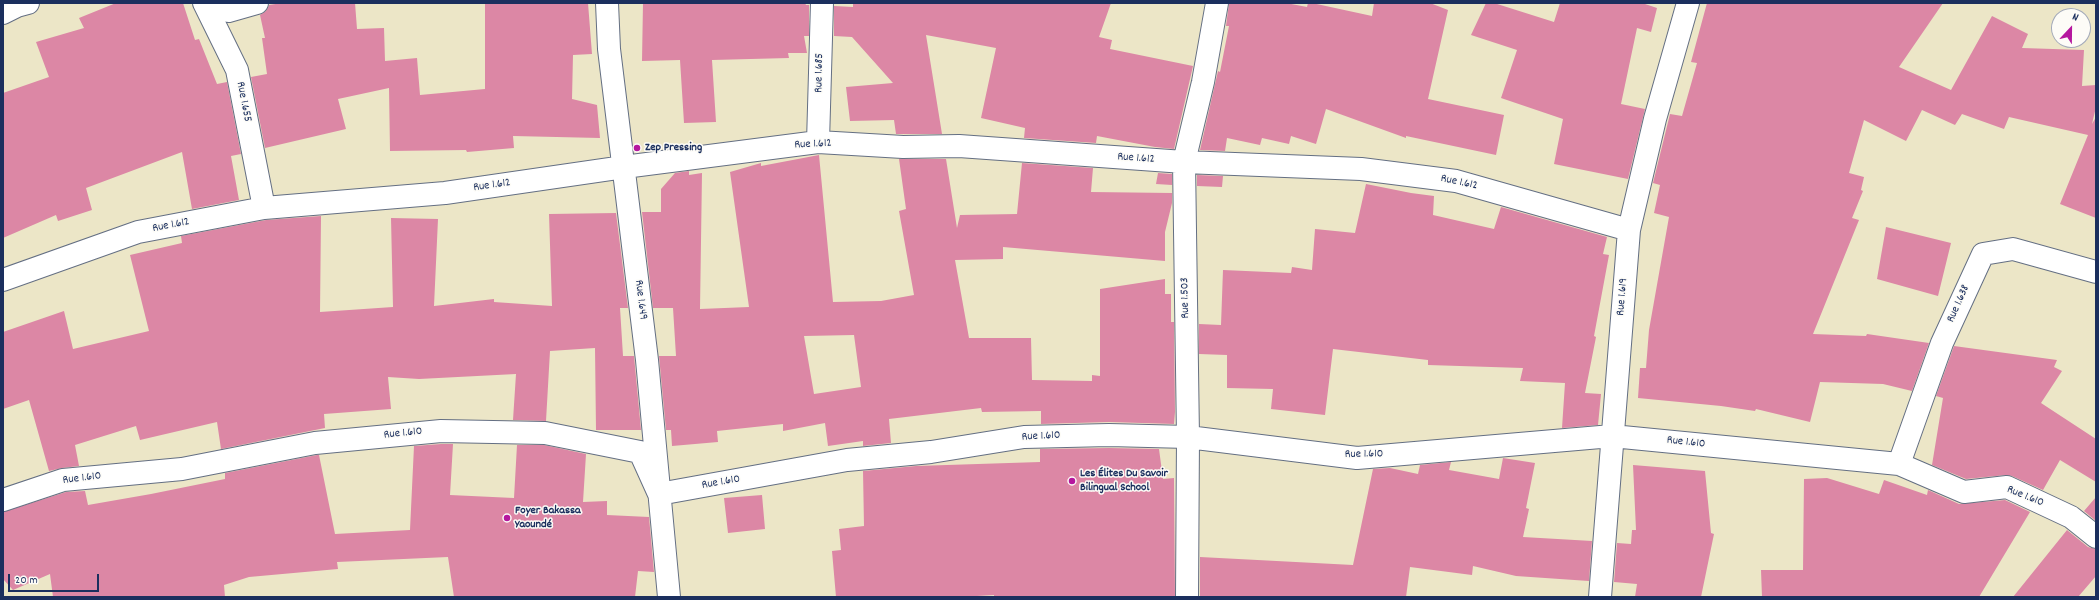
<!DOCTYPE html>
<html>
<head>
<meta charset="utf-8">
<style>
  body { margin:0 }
  #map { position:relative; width:2099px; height:600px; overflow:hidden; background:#ece6c7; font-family:Dekko,sans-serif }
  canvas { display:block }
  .frame { position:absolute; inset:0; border:4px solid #1b2f5e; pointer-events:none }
  .north { position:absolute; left:2051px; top:8px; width:40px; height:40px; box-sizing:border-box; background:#fdfcf7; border:1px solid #a3aaba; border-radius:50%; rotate:22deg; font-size:11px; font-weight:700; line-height:16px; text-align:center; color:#1b2f5e }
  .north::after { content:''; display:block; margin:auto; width:14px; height:18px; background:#b5179e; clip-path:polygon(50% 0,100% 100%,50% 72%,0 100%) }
  .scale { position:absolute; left:8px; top:574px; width:91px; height:18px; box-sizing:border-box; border:2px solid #1b2f5e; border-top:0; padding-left:5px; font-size:12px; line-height:14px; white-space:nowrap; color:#1b2f5e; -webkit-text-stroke:3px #fdfcf7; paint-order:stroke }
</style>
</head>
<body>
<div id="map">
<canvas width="2099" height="600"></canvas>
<div class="frame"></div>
<div class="north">N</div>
<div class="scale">20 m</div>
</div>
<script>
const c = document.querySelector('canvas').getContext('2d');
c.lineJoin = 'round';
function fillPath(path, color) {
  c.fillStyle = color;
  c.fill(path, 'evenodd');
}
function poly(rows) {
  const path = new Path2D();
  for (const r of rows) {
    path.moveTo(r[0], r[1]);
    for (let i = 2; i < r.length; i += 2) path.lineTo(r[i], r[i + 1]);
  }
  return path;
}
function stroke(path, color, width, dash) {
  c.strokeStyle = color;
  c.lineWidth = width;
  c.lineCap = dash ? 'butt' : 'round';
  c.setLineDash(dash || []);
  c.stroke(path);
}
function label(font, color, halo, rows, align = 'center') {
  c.font = font + ' Dekko,sans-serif';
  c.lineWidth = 3;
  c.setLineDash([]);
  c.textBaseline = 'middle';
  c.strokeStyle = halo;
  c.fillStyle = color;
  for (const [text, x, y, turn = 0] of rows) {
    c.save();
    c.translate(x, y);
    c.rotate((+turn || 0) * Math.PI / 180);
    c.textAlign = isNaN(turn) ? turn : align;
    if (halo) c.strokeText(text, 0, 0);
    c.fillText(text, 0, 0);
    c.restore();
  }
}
fillPath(poly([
  [116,3,183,3,195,40,199,39,217,84,227,82,241,154,231,156,239,200,192,209,182,152,86,188,92,210,58,221,56,215,3,238,3,93,49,77,36,42,84,28,79,18],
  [282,3,355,3,357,29,384,28,385,61,417,58,420,95,485,89,485,3,588,3,592,54,573,55,572,99,597,105,600,138,513,136,514,148,467,152,466,150,390,151,389,88,338,99,346,129,265,148,251,77,267,74,262,38,265,38,260,15,266,11,269,5],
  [643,3,805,3,806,5,809,5,809,36,804,36,807,53,788,53,789,58,712,60,716,122,684,123,680,60,642,61],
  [853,3,1111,3,1099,37,1112,40,1110,49,1193,66,1174,149,1155,147,1097,136,1096,143,1024,138,1025,128,981,118,996,48,926,35,942,134,896,134,894,120,850,121,846,87,893,83,852,37,834,36,834,6,853,7],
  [1229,3,1286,3,1307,7,1308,3,1312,3,1372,16,1374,3,1430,3,1448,10,1428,99,1504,115,1496,155,1406,136,1406,138,1326,109,1316,144,1291,136,1289,144,1262,138,1260,145,1227,138,1225,151,1200,150,1218,71,1220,72,1229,26,1226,26],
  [1486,3,1494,3,1554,22,1560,3,1642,3,1657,8,1651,32,1637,28,1621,104,1645,109,1628,179,1554,164,1563,119,1501,98,1517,50,1471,35],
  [1707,3,1943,3,1899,67,1951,90,1992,16,2028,34,2022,48,2084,50,2082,86,2096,85,2096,107,2092,124,2096,117,2096,218,2060,204,2088,135,2009,117,2004,129,1962,114,1955,125,1922,110,1906,141,1864,120,1849,173,1864,177,1861,190,1863,191,1852,218,1859,220,1813,334,1866,336,1867,334,1929,343,1912,391,1883,384,1820,382,1810,422,1756,409,1755,411,1721,406,1638,398,1640,368,1646,368,1649,330,1669,217,1654,213,1660,185,1653,183,1670,114,1682,116,1697,63,1691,62],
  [819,155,833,302,881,301,914,295,899,211,906,209,899,159,946,159,957,228,960,215,1017,214,1022,163,1093,168,1091,192,1172,193,1172,203,1165,232,1165,261,1003,247,1003,259,955,260,969,338,1031,338,1032,380,1092,381,1092,375,1100,376,1100,289,1165,279,1165,294,1171,294,1171,322,1174,322,1175,412,1174,424,1109,422,1041,424,1041,411,982,412,981,408,889,419,891,443,863,446,863,441,828,446,825,423,783,431,783,424,717,431,718,442,672,446,671,430,666,430,659,356,676,356,673,308,653,308,642,212,661,212,661,189,675,173,689,171,689,175,702,173,700,309,749,307,730,172,761,163,761,166],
  [854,335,861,387,814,394,804,336],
  [1158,173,1172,174,1172,185,1156,184],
  [1197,175,1223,176,1222,187,1197,186],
  [1366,184,1411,193,1434,196,1433,215,1494,229,1501,207,1607,237,1603,254,1609,255,1594,336,1596,337,1585,393,1601,394,1598,425,1562,428,1565,383,1520,381,1523,368,1428,365,1428,360,1333,349,1325,415,1271,409,1273,389,1227,388,1227,355,1199,354,1199,324,1221,325,1223,270,1291,273,1292,267,1312,270,1315,229,1355,233],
  [616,213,628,308,620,308,623,356,634,356,641,430,596,430,595,348,550,351,546,421,513,420,516,374,419,379,388,377,391,409,324,414,325,428,221,449,217,422,140,440,136,426,75,445,79,466,62,468,49,471,29,400,3,409,3,332,64,311,73,349,149,331,130,255,182,243,181,236,266,220,321,216,320,312,393,307,391,218,438,219,434,306,494,299,494,302,552,306,549,214],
  [1886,227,1951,243,1938,296,1877,279],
  [1954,346,2057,360,2054,367,2062,371,2041,403,2096,439,2096,482,2060,460,2043,490,2012,476,2006,475,1966,479,1932,465,1943,398,1936,396],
  [441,444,453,444,450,495,514,498,517,445,544,445,586,454,583,502,607,501,607,515,649,517,654,572,638,571,635,597,454,597,448,557,337,562,338,569,249,577,224,585,225,597,53,597,50,574,13,590,3,579,3,512,66,492,85,491,88,505,151,494,225,479,225,473,317,455,319,455,335,534,410,530,414,446],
  [1109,448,1159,449,1163,479,1174,478,1175,597,994,597,994,595,960,597,836,597,832,551,841,550,839,529,864,526,863,471,916,466,1040,462,1040,449],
  [1503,458,1535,463,1526,508,1529,509,1523,537,1592,541,1589,581,1516,576,1473,566,1472,575,1410,567,1406,597,1200,597,1200,557,1353,565,1373,469,1390,468,1418,474,1420,465,1451,462,1449,470,1499,479],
  [1633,465,1705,471,1711,533,1714,534,1701,597,1635,597,1637,584,1614,582,1617,543,1631,544,1632,530,1636,530],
  [1827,478,1879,494,1884,480,1927,495,1928,490,1959,504,2005,500,2030,512,1979,597,1762,597,1761,570,1803,570,1804,479],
  [762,495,765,529,728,533,724,498],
  [2096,497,2096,521,2084,511],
  [2067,530,2088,547,2096,549,2096,576,2078,597,2013,597]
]), '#dc87a5');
const minor = poly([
  [204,3,237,70,264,208],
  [222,3,229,11,257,3],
  [607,3,609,49,647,360,669,597],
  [3,13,17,6,28,3],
  [818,142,822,3],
  [3,280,138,232,264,208,445,193,624,167,818,142,903,147,959,146,1184,162,1361,169,1456,181,1629,230],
  [1899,464,1942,343,1983,254,2013,249,2096,272],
  [3,500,63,480,182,469,315,443,441,431,545,433,640,452,659,494,847,460,931,452,1024,437,1109,435,1188,437,1357,458,1612,436,1899,464,1964,492,2007,487,2071,517,2096,537],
  [1187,597,1188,437,1184,162,1203,82,1217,3],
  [1600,597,1629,230,1655,119,1688,3]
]);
stroke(minor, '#646f83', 24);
stroke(minor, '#fff', 22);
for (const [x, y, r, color] of [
  [637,148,4,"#b5179e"],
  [1072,481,4,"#b5179e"],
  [507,518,4,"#b5179e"]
]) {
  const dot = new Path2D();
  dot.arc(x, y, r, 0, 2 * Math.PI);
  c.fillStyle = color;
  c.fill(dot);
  stroke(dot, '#fdfcf7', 1.5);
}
label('12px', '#1b2f5e', '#fdfcf7', [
  ["Rue 1.685",820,73,-89],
  ["Rue 1.655",243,102,79],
  ["Rue 1.612",813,145,-3],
  ["Rue 1.612",1136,159,4],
  ["Rue 1.612",1459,183,12],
  ["Rue 1.612",492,186,-8],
  ["Rue 1.612",171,226,-11],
  ["Rue 1.619",1623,297,-85],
  ["Rue 1.503",1186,298,-91],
  ["Rue 1.649",640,300,83],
  ["Rue 1.638",1959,304,-66],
  ["Rue 1.610",403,434,-6],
  ["Rue 1.610",1041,437,-3],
  ["Rue 1.610",1686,443,6],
  ["Rue 1.610",1364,455,-1],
  ["Rue 1.610",82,479,-7],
  ["Rue 1.610",721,483,-10],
  ["Rue 1.610",2025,497,22]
]);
label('bold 12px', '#1b2f5e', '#fdfcf7', [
  ["Zep Pressing",645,148],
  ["Les Élites Du Savoir",1080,474],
  ["Bilingual School",1080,488],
  ["Foyer Bakassa",515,511],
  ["Yaoundé",515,525]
], 'left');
</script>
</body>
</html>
